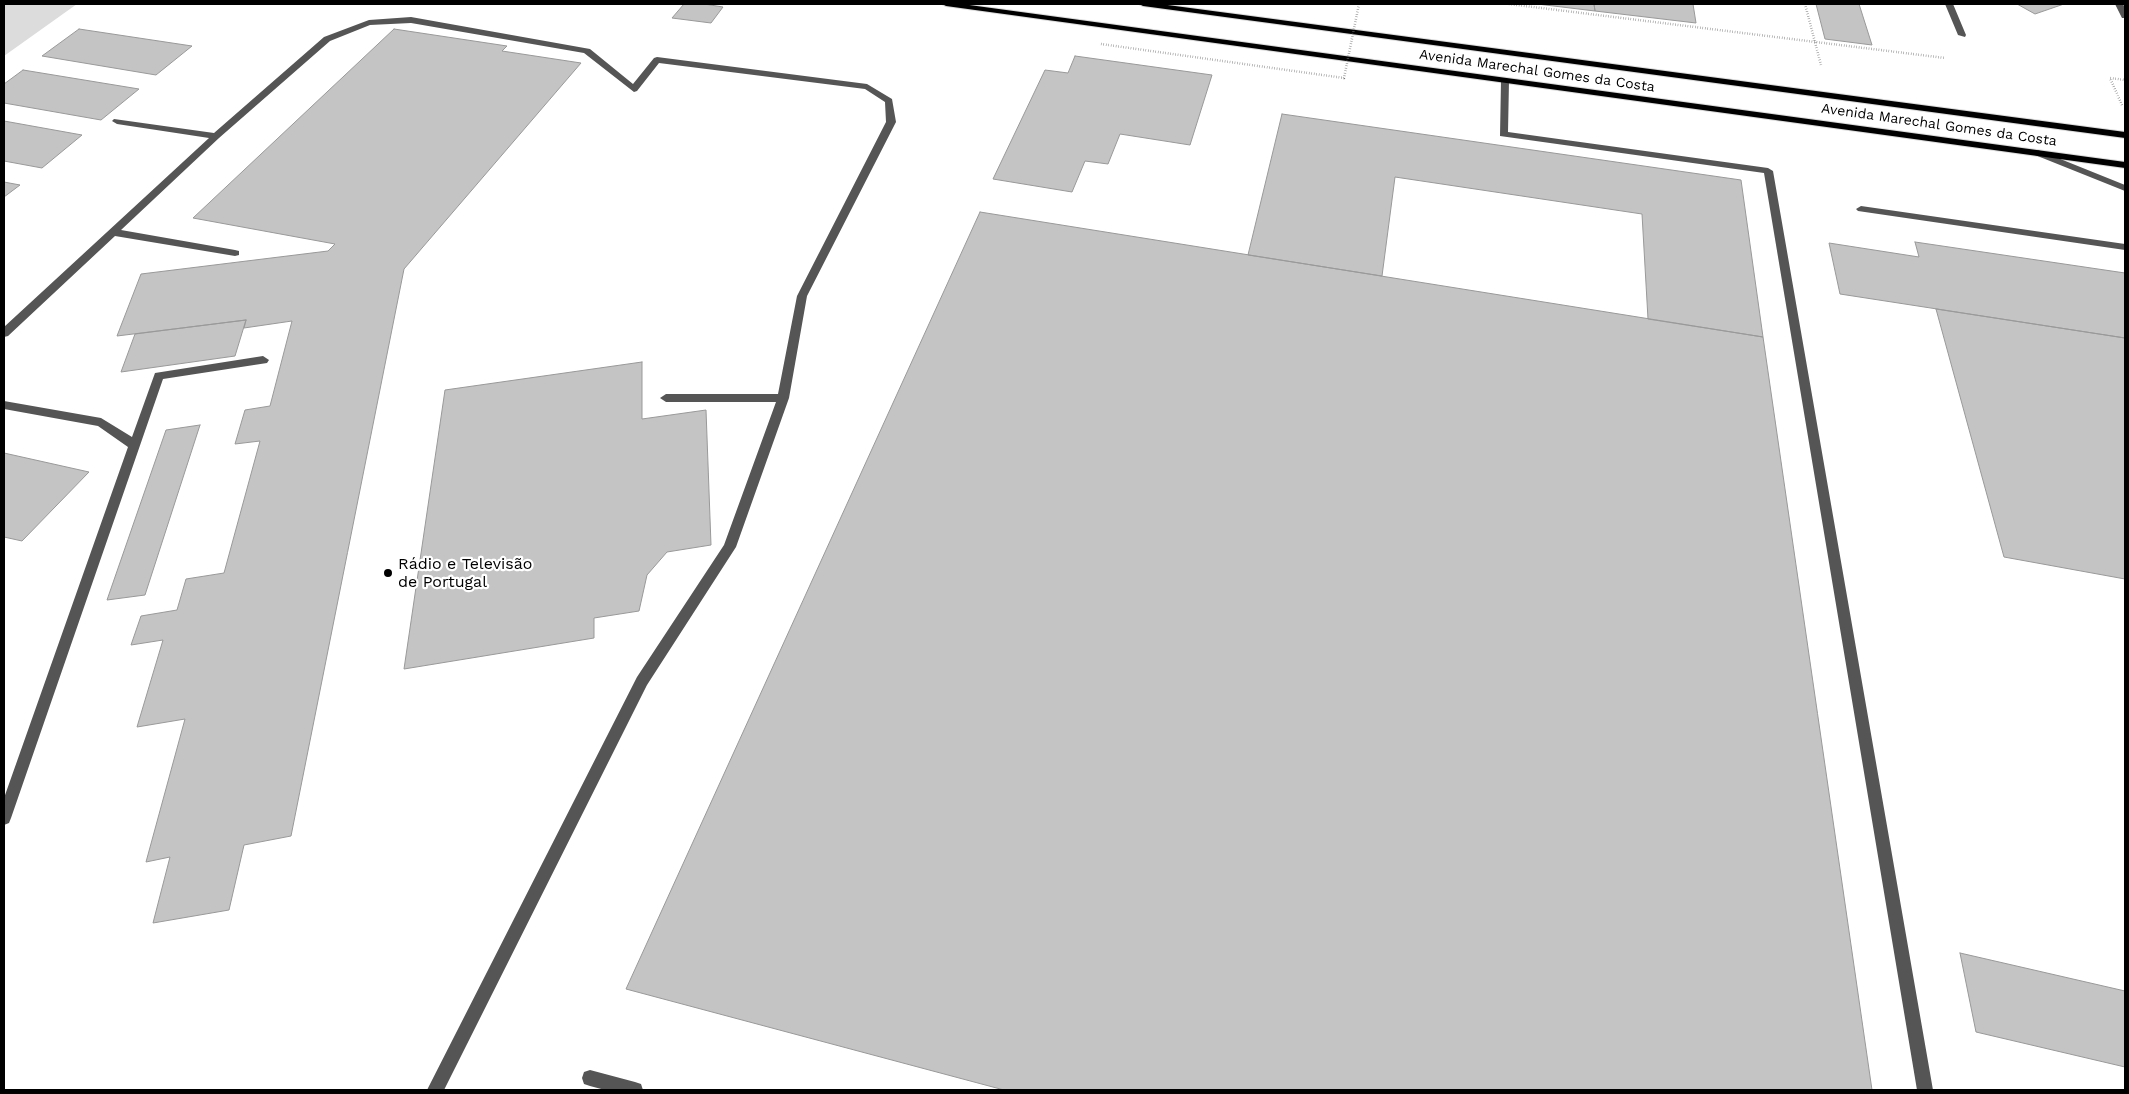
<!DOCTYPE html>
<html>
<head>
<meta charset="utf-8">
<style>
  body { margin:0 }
  #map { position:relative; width:2129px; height:1094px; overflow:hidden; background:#fff; font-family:"Work Sans",sans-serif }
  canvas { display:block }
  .frame { position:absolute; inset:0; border:5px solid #000; pointer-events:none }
</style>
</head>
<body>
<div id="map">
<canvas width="2129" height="1094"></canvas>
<div class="frame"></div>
</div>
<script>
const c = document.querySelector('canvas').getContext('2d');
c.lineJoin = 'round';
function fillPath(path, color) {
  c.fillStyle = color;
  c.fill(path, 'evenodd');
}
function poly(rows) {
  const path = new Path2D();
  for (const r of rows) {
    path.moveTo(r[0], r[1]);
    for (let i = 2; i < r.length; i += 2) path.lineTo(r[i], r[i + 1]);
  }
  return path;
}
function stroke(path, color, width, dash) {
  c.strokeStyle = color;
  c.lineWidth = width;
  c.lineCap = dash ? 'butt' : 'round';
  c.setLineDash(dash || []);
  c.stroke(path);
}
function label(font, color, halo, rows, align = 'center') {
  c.font = font + ' "Work Sans",sans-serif';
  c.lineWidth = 4.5;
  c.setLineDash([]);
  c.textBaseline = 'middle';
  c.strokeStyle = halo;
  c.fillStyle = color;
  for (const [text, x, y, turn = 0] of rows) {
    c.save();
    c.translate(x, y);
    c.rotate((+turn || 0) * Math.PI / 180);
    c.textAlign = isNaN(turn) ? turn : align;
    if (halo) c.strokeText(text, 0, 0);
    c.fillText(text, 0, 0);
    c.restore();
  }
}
fillPath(poly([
  [4,4,77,4,4,56]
]), '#dcdcdc');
const building = poly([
  [684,4,704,4,723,7,711,23,672,18,684,4],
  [1537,4,1594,4,1595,11,1537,4],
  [1594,4,1693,4,1696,23,1595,11,1594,4],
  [1816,4,1859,4,1872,45,1825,39,1816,4],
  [2017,4,2064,4,2035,14,2017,4],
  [79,29,192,46,156,75,42,56,79,29],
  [394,29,507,46,502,51,581,63,404,269,291,836,244,845,229,910,153,923,170,857,146,862,185,719,137,727,163,640,131,645,141,616,177,610,186,579,224,573,260,441,235,444,245,410,270,406,292,321,244,328,246,320,117,336,141,274,328,251,335,244,193,218,394,29],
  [1075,56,1212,75,1190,145,1120,134,1108,164,1085,161,1072,192,993,179,1045,70,1068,73,1075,56],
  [23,70,139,89,101,120,4,103,4,84,23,70],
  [1282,114,1741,180,1763,337,1648,319,1642,214,1395,177,1382,276,1248,255,1282,114],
  [4,121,82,135,42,168,4,161,4,121],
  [4,182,20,185,4,197,4,182],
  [980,212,1763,337,1872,1090,1004,1090,626,989,980,212],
  [1915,242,2125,273,2125,338,1840,294,1829,243,1919,257,1915,242],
  [1936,309,2125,338,2125,579,2004,557,1936,309],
  [246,320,235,356,121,372,135,334,246,320],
  [642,362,642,419,706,410,711,545,667,552,647,575,639,611,594,618,594,638,404,669,445,390,642,362],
  [200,425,145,595,107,600,166,430,200,425],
  [4,453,89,472,22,541,4,537,4,453],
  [1960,953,2125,991,2125,1067,1976,1032,1960,953]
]);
fillPath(building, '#c4c4c4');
stroke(building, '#999', 1);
const major = poly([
  [942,4,962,4,2125,162,2125,168,946,6,942,4],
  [1139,4,1160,4,2125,132,2125,138,1143,6,1139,4]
]);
stroke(major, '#dbdbdb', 2);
stroke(poly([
  [1509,4,1945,58],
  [1805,4,1821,65],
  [2122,105,2110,78,2125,80]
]), '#777', 2.5, [0.5, 2]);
fillPath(poly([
  [1945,4,1953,4,1966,35,1965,37,1958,35,1945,4],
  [2115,4,2123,4,2125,8,2125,18,2122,18,2115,4],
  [411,17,590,49,633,84,654,58,657,57,867,84,892,99,896,122,807,296,789,398,736,547,647,685,444,1090,427,1090,637,677,724,545,776,402,666,402,660,398,666,394,778,394,797,296,886,122,885,102,865,89,659,63,637,91,634,92,584,53,411,23,370,25,330,41,219,138,121,230,235,250,239,251,239,255,235,256,115,236,8,336,4,337,4,327,209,138,117,124,112,121,114,119,214,133,324,37,369,20,411,17],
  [1505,78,1509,81,1508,132,1768,168,1773,171,1933,1090,1917,1090,1764,173,1500,136,1501,81,1505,78],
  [2038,150,2125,185,2125,191,2035,155,2033,153,2038,150],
  [1861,206,2125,244,2125,250,1858,211,1856,209,1861,206],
  [263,356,269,360,267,363,163,379,11,818,9,823,4,825,4,798,128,447,98,426,4,409,4,401,101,418,132,437,155,373,263,356],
  [590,1070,635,1082,641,1084,643,1090,605,1090,590,1086,584,1084,582,1078,584,1072,590,1070]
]), '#555');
fillPath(major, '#000');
stroke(poly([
  [1101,44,1344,78,1359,4]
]), '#777', 2.5, [0.5, 2]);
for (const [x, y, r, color] of [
  [388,573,5,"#000"]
]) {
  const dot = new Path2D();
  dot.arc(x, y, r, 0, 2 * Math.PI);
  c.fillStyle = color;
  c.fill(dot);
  stroke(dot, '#fff', 2);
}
label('14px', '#000', '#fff', [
  ["Avenida Marechal Gomes da Costa",1537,71,8],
  ["Avenida Marechal Gomes da Costa",1939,125,8]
]);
label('16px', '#000', '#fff', [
  ["Rádio e Televisão",398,564],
  ["de Portugal",398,582]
], 'left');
</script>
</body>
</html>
